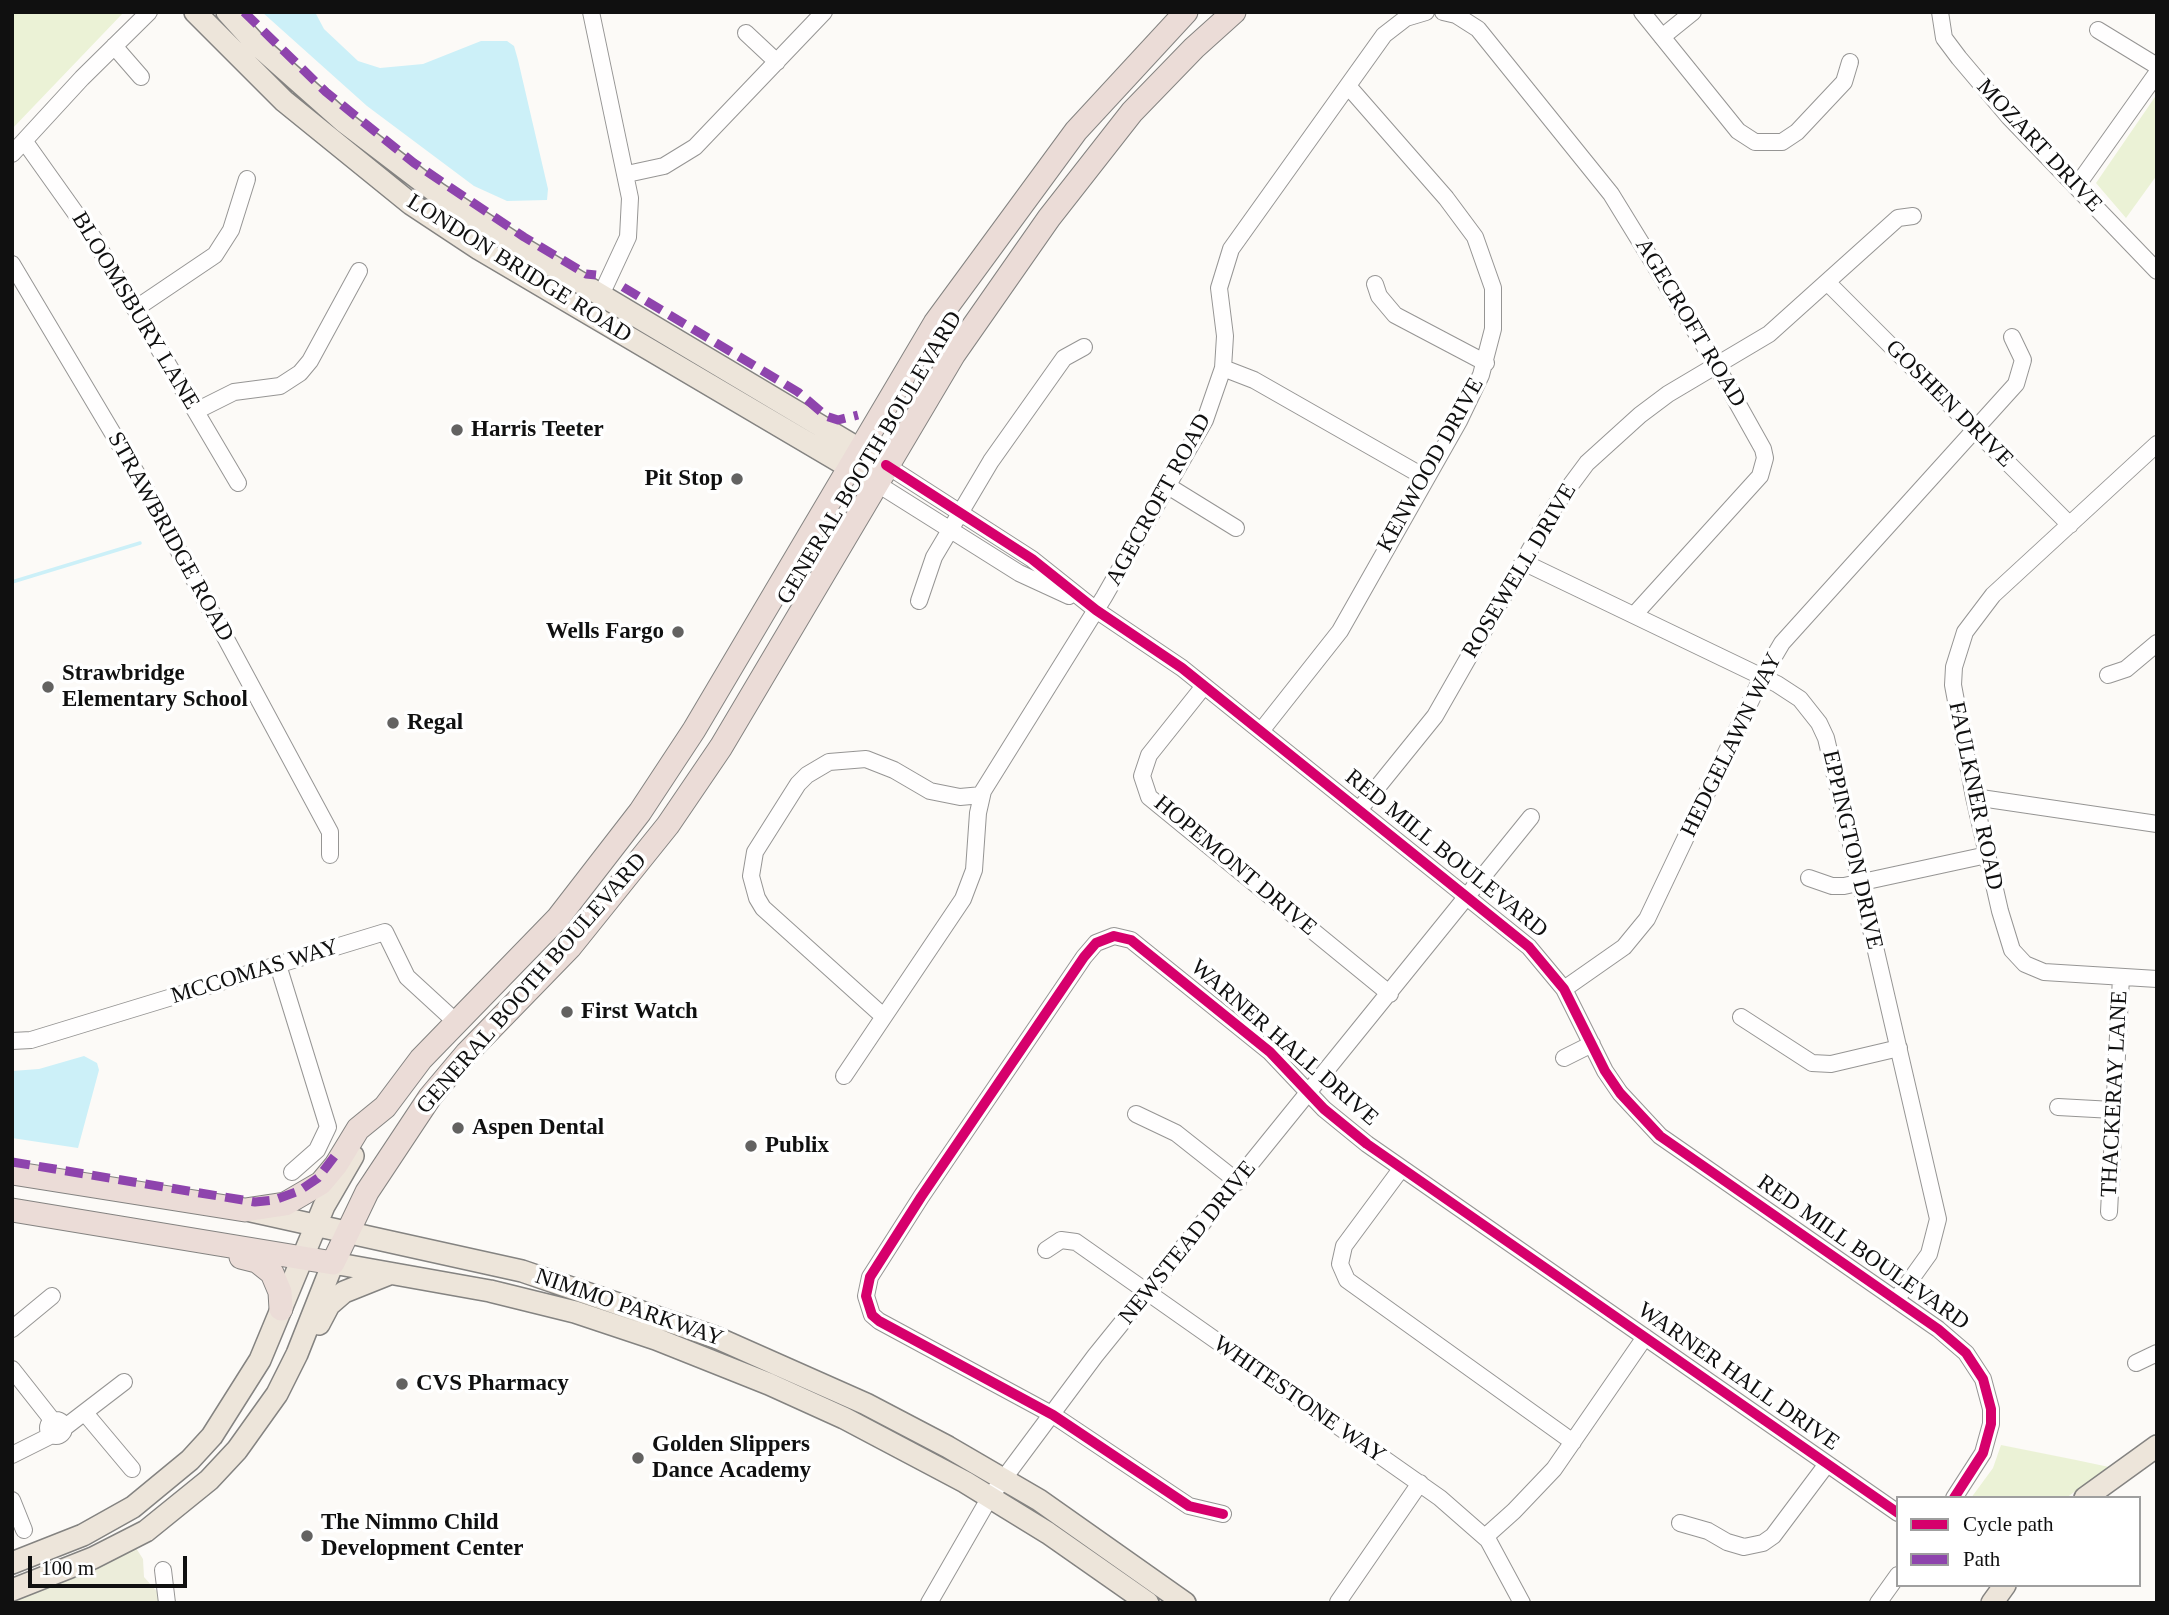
<!DOCTYPE html>
<html>
<head>
<meta charset="utf-8">
<style>
  body { margin:0 }
  #map { position:relative; width:2169px; height:1615px; overflow:hidden; background:#fcfaf7; font-family:"Times New Roman",serif }
  canvas { display:block }
  .frame { position:absolute; inset:0; border:14px solid #101010; pointer-events:none }
  .legend { position:absolute; left:1896px; top:1496px; width:245px; height:91px; box-sizing:border-box; background:#fff; border:2px solid #9f9f9f; margin:0; padding:9px 12px; list-style:none; font-size:21px; color:#101010 }
  .legend li { display:flex; align-items:center; gap:14px; height:35px }
  .legend b { width:35px; border:2px solid #9f9f9f }
  .scale { position:absolute; left:28px; top:1556px; width:159px; height:32px; box-sizing:border-box; border:4px solid #101010; border-top:0; padding-left:9px; font-size:21px; line-height:24px; white-space:nowrap; color:#101010; -webkit-text-stroke:5px #fff; paint-order:stroke }
</style>
</head>
<body>
<div id="map">
<canvas width="2169" height="1615"></canvas>
<div class="frame"></div>
<ul class="legend">
<li><b style="height:9px;background:#d6006c"></b>Cycle path</li>
<li><b style="height:9px;background:#8e44ad"></b>Path</li>
</ul>
<div class="scale">100 m</div>
</div>
<script>
const c = document.querySelector('canvas').getContext('2d');
c.lineJoin = 'round';
function fillPath(path, color) {
  c.fillStyle = color;
  c.fill(path, 'evenodd');
}
function poly(rows) {
  const path = new Path2D();
  for (const r of rows) {
    if (r.length === 3) {
      path.moveTo(r[0] + r[2], r[1]);
      path.arc(r[0], r[1], r[2], 0, 2 * Math.PI);
      continue;
    }
    path.moveTo(r[0], r[1]);
    for (let i = 2; i < r.length; i += 2) path.lineTo(r[i], r[i + 1]);
  }
  return path;
}
function stroke(path, color, width, dash) {
  c.strokeStyle = color;
  c.lineWidth = width;
  c.lineCap = dash ? 'butt' : 'round';
  c.setLineDash(dash || []);
  c.stroke(path);
}
function label(font, color, halo, rows, align = 'center') {
  c.font = font + ' "Times New Roman",serif';
  c.lineWidth = 7;
  c.setLineDash([]);
  c.textBaseline = 'middle';
  c.strokeStyle = halo;
  c.fillStyle = color;
  for (const [text, x, y, turn = 0] of rows) {
    c.save();
    c.translate(x, y);
    c.rotate((+turn || 0) * Math.PI / 180);
    c.textAlign = isNaN(turn) ? turn : align;
    if (halo) c.strokeText(text, 0, 0);
    c.fillText(text, 0, 0);
    c.restore();
  }
}
fillPath(poly([
  [12,12,124,12,12,129],
  [2157,94,2157,175,2126,218,2096,183],
  [2001,1445,2076,1460,2109,1467,2066,1498,1971,1498,1993,1468]
]), '#ebf2d6');
fillPath(poly([
  [136,1548,143,1559,144,1577,161,1596,161,1603,12,1603]
]), '#ecedda');
fillPath(poly([
  [262,12,315,12,324,29,358,61,380,68,423,64,481,41,507,41,514,46,518,60,548,189,547,200,507,201,474,186,367,106],
  [84,1056,97,1063,99,1070,78,1148,12,1138,12,1071,39,1069]
]), '#ccf0f8');
stroke(poly([
  [12,582,140,543]
]), '#ccf0f8', 3.5);
const minor = poly([
  [591,12,630,198,628,237,601,295],
  [1443,12,1456,15,1478,29,1611,194,1716,365,1763,449,1765,458,1760,476,1634,615],
  [1642,12,1738,131,1755,142,1782,142,1797,132,1844,82,1850,62],
  [1940,12,1944,38,1959,58,2009,117,2157,271],
  [2098,30,2157,66],
  [746,33,777,62],
  [1662,37,1693,12],
  [114,46,141,77],
  [25,142,94,239,238,483],
  [12,154,82,78,149,12],
  [627,174,664,166,695,147,824,12],
  [2076,187,2157,73],
  [12,264,140,479,330,832,330,855],
  [1827,282,2070,525],
  [1375,284,1379,296,1395,315,1486,363],
  [135,309,215,255,231,230,247,179],
  [1223,368,1254,380,1426,478],
  [196,411,234,392,280,386,300,373,310,361,359,271],
  [2157,444,1993,595,1965,632,1954,667,1953,685,1974,797,2000,911,2012,950,2025,964,2044,972,2157,979],
  [886,465,1032,559,1096,610,1182,668,1529,947,1564,989,1605,1071,1620,1093,1660,1136,1938,1329,1966,1353,1983,1379,1991,1409,1991,1424,1983,1453,1954,1498],
  [876,483,1019,573,1069,596],
  [1168,486,1236,528],
  [1523,562,1777,684,1800,699,1819,723,1826,738,1860,882,1938,1219,1929,1254,1896,1300],
  [919,601,934,557,991,461,1064,358,1084,347],
  [2108,675,2126,669,2157,643],
  [1204,686,1149,755,1142,776,1149,797,1390,994],
  [1261,731,1340,631,1459,421,1481,375,1493,329,1493,288,1475,237,1446,198,1348,86],
  [1974,797,2157,824],
  [1359,810,1435,716,1555,506,1587,463,1640,415,1668,394,1769,334,1898,218,1913,216],
  [1809,878,1832,886,1844,886,1987,855],
  [278,965,328,1127,317,1150,292,1172],
  [1564,989,1624,947,1647,919,1762,677,1782,643,2016,384,2023,360,2012,337],
  [883,1016,763,908,757,898,751,876,755,852,798,784,807,775,829,762,866,759,894,770,930,791,960,797,982,795],
  [1741,1017,1812,1063,1831,1064,1899,1048],
  [12,1041,31,1040,385,932,407,977,456,1022],
  [1564,1058,1592,1044],
  [844,1076,963,899,974,870,978,813,983,791,1104,597,1205,420,1223,368,1225,336,1219,288,1231,249,1384,35,1406,18,1426,12],
  [2058,1107,2113,1110],
  [1136,1114,1176,1133,1238,1182],
  [1401,1169,1344,1246,1340,1264,1347,1280,1573,1442],
  [2109,1212,2121,977],
  [1046,1250,1061,1240,1076,1242,1440,1498,1488,1540,1522,1603],
  [12,1329,52,1296],
  [2136,1363,2157,1353],
  [12,1369,53,1421],
  [85,1413,132,1469],
  [56,1428,8],
  [64,1428,124,1382],
  [12,1455,52,1435],
  [12,1500,24,1530],
  [1223,1514,1189,1506,1053,1415,879,1321,872,1315,866,1296,870,1277,921,1197,1084,957,1096,943,1114,936,1131,940,1270,1052,1324,1109,1367,1144,1898,1513],
  [1680,1523,1708,1531,1727,1542,1744,1547,1763,1543,1773,1536,1827,1464],
  [1485,1537,1514,1511,1554,1469,1645,1337],
  [163,1570,167,1603],
  [1338,1602,1420,1483],
  [929,1603,990,1497,1095,1356,1531,817],
  [1878,1603,1898,1575]
]);
const major = poly([
  [195,12,284,101,411,204,479,249,876,483],
  [227,12,256,44,344,122,437,193,517,245,886,465],
  [251,1211,522,1271,715,1337,866,1404,948,1447,1039,1500,1185,1603],
  [319,1324,329,1305,344,1292,389,1274],
  [2085,1498,2157,1446],
  [12,1563,83,1535,133,1507,190,1460,212,1436,260,1360,324,1206,353,1156],
  [12,1590,93,1558,146,1531,209,1480,237,1450,277,1394,297,1354,333,1263,490,1291,575,1312,656,1339,769,1384,844,1418,965,1482,1048,1533,1148,1603],
  [1992,1603,2005,1585]
]);
const highway = poly([
  [12,1173,245,1210,285,1204,321,1183,336,1165,358,1129,385,1107,421,1059,558,918,640,812,694,730,935,323,1076,131,1186,12],
  [12,1210,333,1263,367,1192,430,1097,467,1053,570,947,668,825,721,747,954,354,1049,218,1132,112,1194,48,1234,12],
  [241,1257,257,1261,272,1273,280,1292,281,1309]
]);
stroke(minor, '#969594', 18);
stroke(major, '#848381', 24);
stroke(highway, '#848381', 25);
stroke(minor, '#fffefe', 16);
stroke(major, '#ede5da', 21);
stroke(highway, '#ebdcd7', 23);
stroke(poly([
  [244,12,326,92,414,163,524,237,586,274,596,275],
  [623,287,798,392,826,416,838,420,858,415],
  [12,1162,255,1202,274,1200,299,1191,318,1178,337,1153]
]), '#8e44ad', 9, [18, 9]);
stroke(poly([
  [886,465,1032,559,1096,610,1182,668,1529,947,1564,989,1605,1071,1620,1093,1660,1136,1938,1329,1966,1353,1983,1379,1991,1409,1991,1424,1983,1453,1954,1498],
  [1223,1514,1189,1506,1053,1415,879,1321,872,1315,866,1296,870,1277,921,1197,1084,957,1096,943,1114,936,1131,940,1270,1052,1324,1109,1367,1144,1898,1513]
]), '#d6006c', 10);
for (const [x, y, r, color] of [
  [457,430,7,"#636261"],
  [737,479,7,"#636261"],
  [678,632,7,"#636261"],
  [48,687,7,"#636261"],
  [393,723,7,"#636261"],
  [567,1012,7,"#636261"],
  [458,1128,7,"#636261"],
  [751,1146,7,"#636261"],
  [402,1384,7,"#636261"],
  [638,1458,7,"#636261"],
  [307,1536,7,"#636261"]
]) {
  const dot = new Path2D();
  dot.arc(x, y, r, 0, 2 * Math.PI);
  c.fillStyle = color;
  c.fill(dot);
  stroke(dot, '#fff', 2.5);
}
label('23px', '#101010', '#fff', [
  ["MOZART DRIVE",2039,146,47],
  ["LONDON BRIDGE ROAD",519,269,32],
  ["BLOOMSBURY LANE",135,311,59],
  ["AGECROFT ROAD",1690,323,59],
  ["GOSHEN DRIVE",1949,404,45],
  ["GENERAL BOOTH BOULEVARD",870,458,-59],
  ["KENWOOD DRIVE",1431,465,-61],
  ["AGECROFT ROAD",1159,500,-61],
  ["STRAWBRIDGE ROAD",170,537,61],
  ["ROSEWELL DRIVE",1520,571,-59],
  ["HEDGELAWN WAY",1732,745,-64],
  ["FAULKNER ROAD",1975,796,78],
  ["EPPINGTON DRIVE",1852,850,77],
  ["RED MILL BOULEVARD",1446,854,39],
  ["HOPEMONT DRIVE",1235,866,40],
  ["MCCOMAS WAY",255,972,-17],
  ["GENERAL BOOTH BOULEVARD",532,984,-49],
  ["WARNER HALL DRIVE",1284,1043,41],
  ["THACKERAY LANE",2115,1094,-87],
  ["NEWSTEAD DRIVE",1188,1243,-51],
  ["RED MILL BOULEVARD",1863,1253,35],
  ["NIMMO PARKWAY",629,1308,19],
  ["WARNER HALL DRIVE",1738,1377,35],
  ["WHITESTONE WAY",1299,1400,35]
]);
label('bold 23px', '#101010', '#fff', [
  ["Harris Teeter",471,430],
  ["Pit Stop",723,479,"right"],
  ["Wells Fargo",664,632,"right"],
  ["Strawbridge",62,674],
  ["Elementary School",62,700],
  ["Regal",407,723],
  ["First Watch",581,1012],
  ["Aspen Dental",472,1128],
  ["Publix",765,1146],
  ["CVS Pharmacy",416,1384],
  ["Golden Slippers",652,1445],
  ["Dance Academy",652,1471],
  ["The Nimmo Child",321,1523],
  ["Development Center",321,1549]
], 'left');
</script>
</body>
</html>
